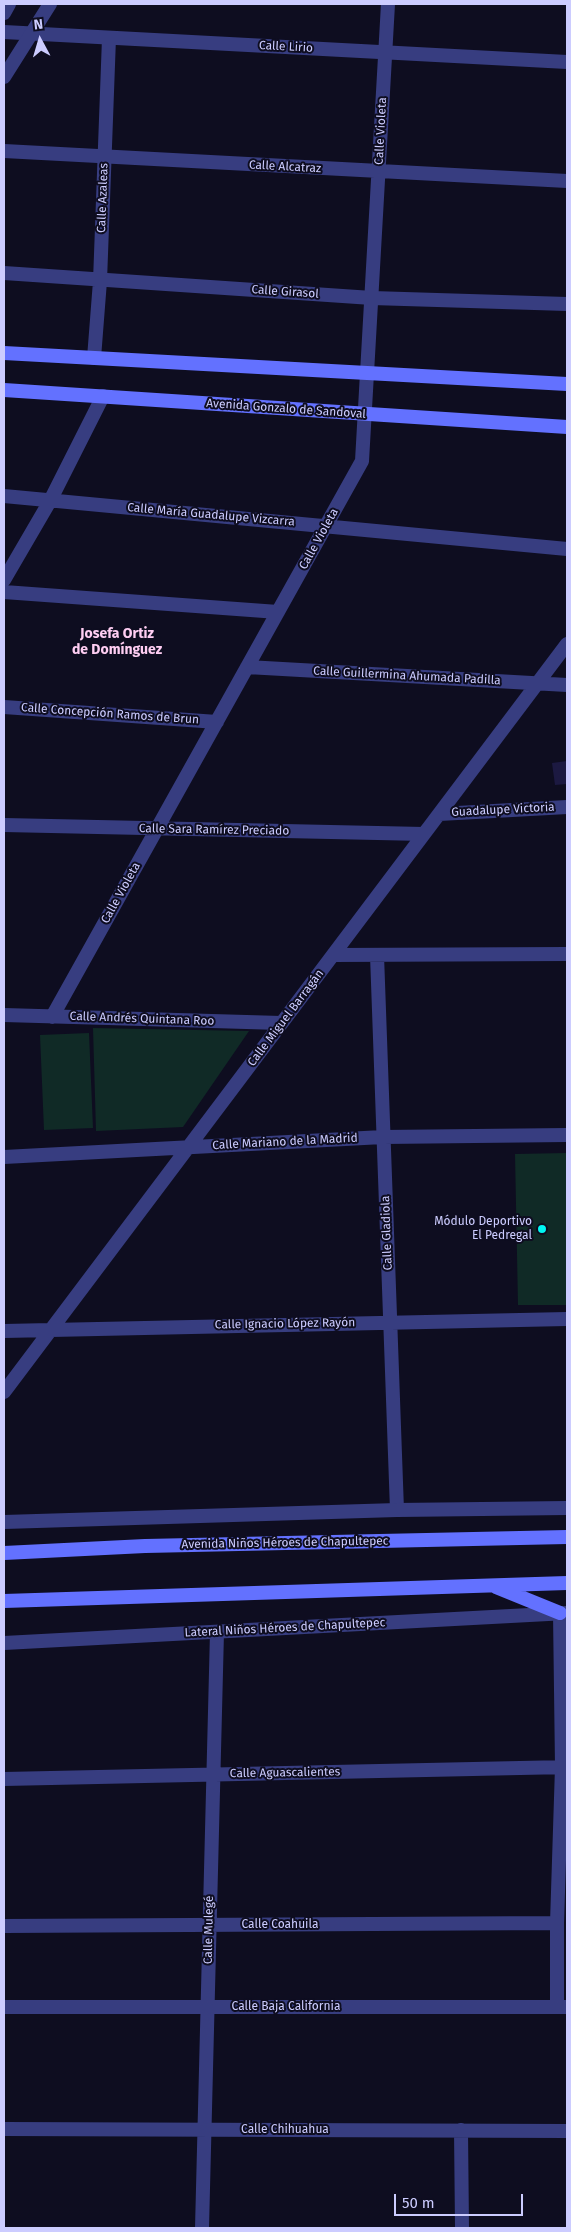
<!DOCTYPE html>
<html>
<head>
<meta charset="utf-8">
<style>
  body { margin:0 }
  #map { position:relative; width:571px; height:2232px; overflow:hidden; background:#0e0d20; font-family:"Fira Sans",sans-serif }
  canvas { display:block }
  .frame { position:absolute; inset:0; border:5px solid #ccf; pointer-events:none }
  .north { position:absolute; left:15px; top:15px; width:50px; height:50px; -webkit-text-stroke:4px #0e0d20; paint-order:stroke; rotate:354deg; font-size:14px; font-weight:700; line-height:20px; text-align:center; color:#ccf }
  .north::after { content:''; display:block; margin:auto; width:18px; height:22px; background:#ccf; clip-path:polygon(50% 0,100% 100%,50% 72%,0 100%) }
  .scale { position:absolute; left:394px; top:2194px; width:129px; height:22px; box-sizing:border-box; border:2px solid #ccf; border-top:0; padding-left:6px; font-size:15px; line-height:18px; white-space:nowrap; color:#ccf; -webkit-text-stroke:4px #0e0d20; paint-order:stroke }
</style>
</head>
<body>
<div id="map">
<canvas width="571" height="2232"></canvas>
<div class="frame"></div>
<div class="north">N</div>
<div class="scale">50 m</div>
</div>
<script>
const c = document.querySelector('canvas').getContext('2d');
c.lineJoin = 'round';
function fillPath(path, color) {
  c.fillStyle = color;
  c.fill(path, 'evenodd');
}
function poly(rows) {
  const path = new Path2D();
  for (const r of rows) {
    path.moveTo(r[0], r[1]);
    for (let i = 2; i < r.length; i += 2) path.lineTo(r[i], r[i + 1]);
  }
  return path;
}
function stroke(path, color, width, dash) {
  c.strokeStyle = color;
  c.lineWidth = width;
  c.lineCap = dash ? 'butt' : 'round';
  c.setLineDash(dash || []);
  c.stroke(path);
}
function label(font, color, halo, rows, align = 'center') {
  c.font = font + ' "Fira Sans",sans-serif';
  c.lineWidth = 4;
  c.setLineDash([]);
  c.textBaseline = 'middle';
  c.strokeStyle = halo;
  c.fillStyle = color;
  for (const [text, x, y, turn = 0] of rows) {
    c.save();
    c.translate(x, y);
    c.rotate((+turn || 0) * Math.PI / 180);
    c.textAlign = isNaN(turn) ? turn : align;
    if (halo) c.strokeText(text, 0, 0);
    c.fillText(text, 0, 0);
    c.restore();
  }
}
fillPath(poly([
  [93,1028,249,1031,183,1127,96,1131],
  [89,1033,93,1128,44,1130,40,1035],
  [567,1153,567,1305,518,1305,515,1154]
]), '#102a26');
fillPath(poly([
  [567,761,567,784,555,785,552,763]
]), '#1c1941');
stroke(poly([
  [4,32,567,62],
  [4,151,567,181],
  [4,273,372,298,567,304],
  [94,358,100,281,109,38],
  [4,496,567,549],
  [4,580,50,501,103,396],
  [4,592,278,612],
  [247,667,567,685],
  [4,707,217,722],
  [439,814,567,807],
  [4,825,424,834],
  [333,955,567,954],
  [377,955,397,1510],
  [4,1015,281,1023],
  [52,1017,362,461,388,4],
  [4,1157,383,1137,567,1135],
  [4,1331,567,1319],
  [4,1392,567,644],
  [4,1779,567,1767],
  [4,1926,557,1923],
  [4,2007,567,2007],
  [557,2007,557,1923,562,1767,560,1613],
  [4,2129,567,2131],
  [461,2130,462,2228],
  [202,2228,217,1632]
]), '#373d80', 14);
stroke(poly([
  [4,13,9,4],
  [4,77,50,4],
  [4,1522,397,1510,567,1508],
  [4,1643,567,1613]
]), '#373d80', 14);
stroke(poly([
  [4,353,567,384],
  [4,390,567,427],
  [4,1553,145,1546,567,1537],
  [496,1587,560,1613],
  [4,1601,567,1583]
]), '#6371ff', 14);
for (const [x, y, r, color] of [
  [542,1229,5,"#00f7f2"]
]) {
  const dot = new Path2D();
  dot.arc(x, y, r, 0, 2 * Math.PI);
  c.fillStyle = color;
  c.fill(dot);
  stroke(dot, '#0e0d20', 2);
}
label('12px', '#ccf', '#0e0d20', [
  ["Calle Lirio",286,47,3],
  ["Calle Violeta",381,131,-87],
  ["Calle Alcatraz",285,167,3],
  ["Calle Azaleas",103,198,-88],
  ["Calle Girasol",285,292,4],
  ["Avenida Gonzalo de Sandoval",286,409,4],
  ["Calle María Guadalupe Vizcarra",211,515,5],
  ["Calle Violeta",319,539,-61],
  ["Calle Guillermina Ahumada Padilla",407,676,3],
  ["Calle Concepción Ramos de Brun",110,714,4],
  ["Guadalupe Victoria",503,810,-3],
  ["Calle Sara Ramírez Preciado",214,830,1],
  ["Calle Violeta",121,893,-61],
  ["Calle Miguel Barragán",286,1018,-53],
  ["Calle Andrés Quintana Roo",142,1019,2],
  ["Calle Mariano de la Madrid",285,1142,-3],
  ["Calle Gladiola",387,1233,-92],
  ["Calle Ignacio López Rayón",285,1324,-1],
  ["Avenida Niños Héroes de Chapultepec",285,1543,-1],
  ["Lateral Niños Héroes de Chapultepec",285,1628,-3],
  ["Calle Aguascalientes",285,1773,-1],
  ["Calle Coahuila",280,1925],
  ["Calle Mulegé",209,1930,-89],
  ["Calle Baja California",286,2007],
  ["Calle Chihuahua",285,2130]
]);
label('12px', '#ccf', '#0e0d20', [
  ["Módulo Deportivo",532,1222],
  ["El Pedregal",532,1236]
], 'right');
label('bold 14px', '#ffcef3', '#0e0d20', [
  ["Josefa Ortiz",117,634],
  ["de Domínguez",117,650]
]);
</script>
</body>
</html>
